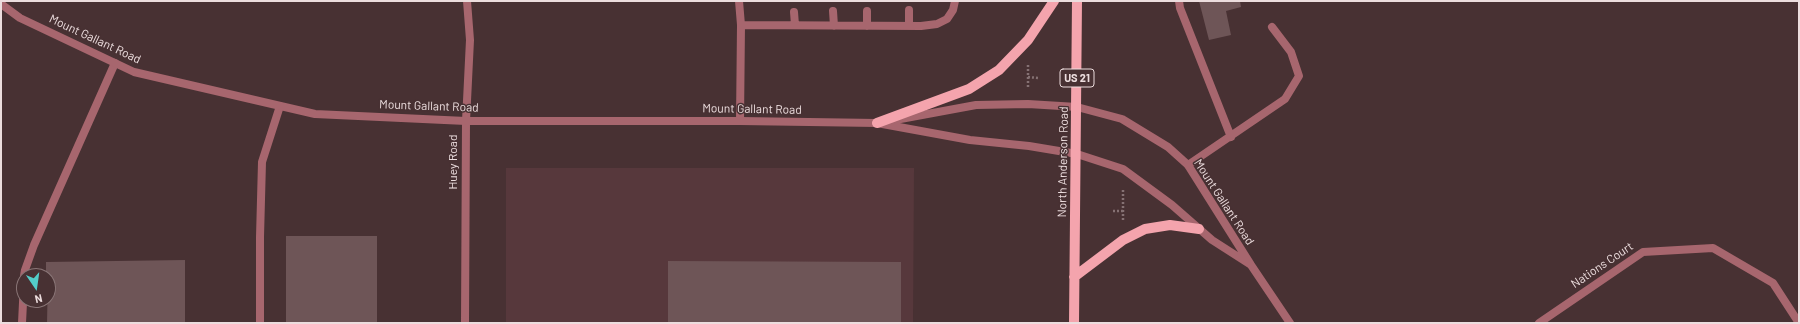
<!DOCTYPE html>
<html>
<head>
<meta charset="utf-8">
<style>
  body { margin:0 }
  #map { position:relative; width:1800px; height:324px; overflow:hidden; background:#483133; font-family:Barlow,sans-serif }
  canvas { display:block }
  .frame { position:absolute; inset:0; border:2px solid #ecddde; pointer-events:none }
  .north { position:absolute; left:16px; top:268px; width:40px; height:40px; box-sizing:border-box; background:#483133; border:1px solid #8a7677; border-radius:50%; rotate:167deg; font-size:11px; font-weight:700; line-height:16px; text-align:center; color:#ecddde }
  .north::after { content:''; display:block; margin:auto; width:14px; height:18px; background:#53cdc9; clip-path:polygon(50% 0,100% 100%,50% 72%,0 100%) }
</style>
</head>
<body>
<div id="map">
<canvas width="1800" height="324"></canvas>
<div class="frame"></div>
<div class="north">N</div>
</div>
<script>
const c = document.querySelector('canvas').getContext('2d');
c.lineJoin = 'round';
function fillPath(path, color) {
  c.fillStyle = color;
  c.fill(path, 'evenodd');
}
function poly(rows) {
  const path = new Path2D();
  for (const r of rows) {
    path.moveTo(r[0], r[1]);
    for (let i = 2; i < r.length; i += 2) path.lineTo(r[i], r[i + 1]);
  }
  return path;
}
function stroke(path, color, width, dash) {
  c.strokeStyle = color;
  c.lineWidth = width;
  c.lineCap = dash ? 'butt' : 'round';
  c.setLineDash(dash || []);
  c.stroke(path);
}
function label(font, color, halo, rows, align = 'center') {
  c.font = font + ' Barlow,sans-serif';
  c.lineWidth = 3;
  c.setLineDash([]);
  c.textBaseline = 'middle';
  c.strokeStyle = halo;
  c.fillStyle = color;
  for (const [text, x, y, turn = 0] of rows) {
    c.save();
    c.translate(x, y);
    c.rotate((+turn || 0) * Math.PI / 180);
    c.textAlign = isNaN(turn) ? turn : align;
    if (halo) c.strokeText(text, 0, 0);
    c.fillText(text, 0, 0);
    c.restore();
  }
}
fillPath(poly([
  [506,168,914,168,913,323,506,323]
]), '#57383c');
fillPath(poly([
  [1199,1,1240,1,1241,7,1226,11,1231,35,1209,40],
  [286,236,377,236,377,323,286,323],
  [185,260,185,323,47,323,48,276,46,276,46,262],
  [668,261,901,262,901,323,668,323]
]), '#6e5557');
stroke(poly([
  [1028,65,1028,88],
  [1028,77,1038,78],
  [1123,190,1123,221],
  [1113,211,1123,211]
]), '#857173', 2.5, [2, 2]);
stroke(poly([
  [739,1,741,25,740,121],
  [1179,1,1180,8,1231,137],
  [833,11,834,26],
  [867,11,867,26],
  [794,12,795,25],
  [741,25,921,26,937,24,947,19,953,10,955,1],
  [909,26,909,10],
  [1188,165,1285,99,1299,76,1291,52,1272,27],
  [24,276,25,270,34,245,115,63],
  [22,323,24,282],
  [260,323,260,237,262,162,280,106]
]), '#a7666e', 8);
stroke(poly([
  [465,323,466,121,470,40,467,1],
  [1539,323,1643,252,1713,248,1773,283,1799,323]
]), '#a7666e', 8);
stroke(poly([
  [1,4,20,18,134,72,315,114,466,121,740,121,877,123,970,140,1029,146,1077,154,1123,169,1172,205,1212,240,1251,265],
  [895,120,976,105,1028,104,1077,107,1122,119,1168,147,1188,165,1251,265,1290,323]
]), '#a7666e', 8);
stroke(poly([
  [877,123,969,89,999,70,1028,40,1054,1],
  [1074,277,1123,240,1145,229,1170,225,1199,229],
  [1074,323,1077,1]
]), '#f4a4ad', 10);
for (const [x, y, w] of [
  [1077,78,34]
]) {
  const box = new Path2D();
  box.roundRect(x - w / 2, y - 9, w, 18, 3);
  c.fillStyle = '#483133';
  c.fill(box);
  stroke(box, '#ecddde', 1);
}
label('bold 11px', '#ecddde', null, [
  ["US 21",1077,78]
]);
label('12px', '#ecddde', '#483133', [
  ["Mount Gallant Road",95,39,25],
  ["Mount Gallant Road",429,106,2],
  ["Mount Gallant Road",752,109,1],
  ["Huey Road",453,162,-90],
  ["North Anderson Road",1063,162,-89],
  ["Mount Gallant Road",1224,202,57],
  ["Nations Court",1602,265,-34]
]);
</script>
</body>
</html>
